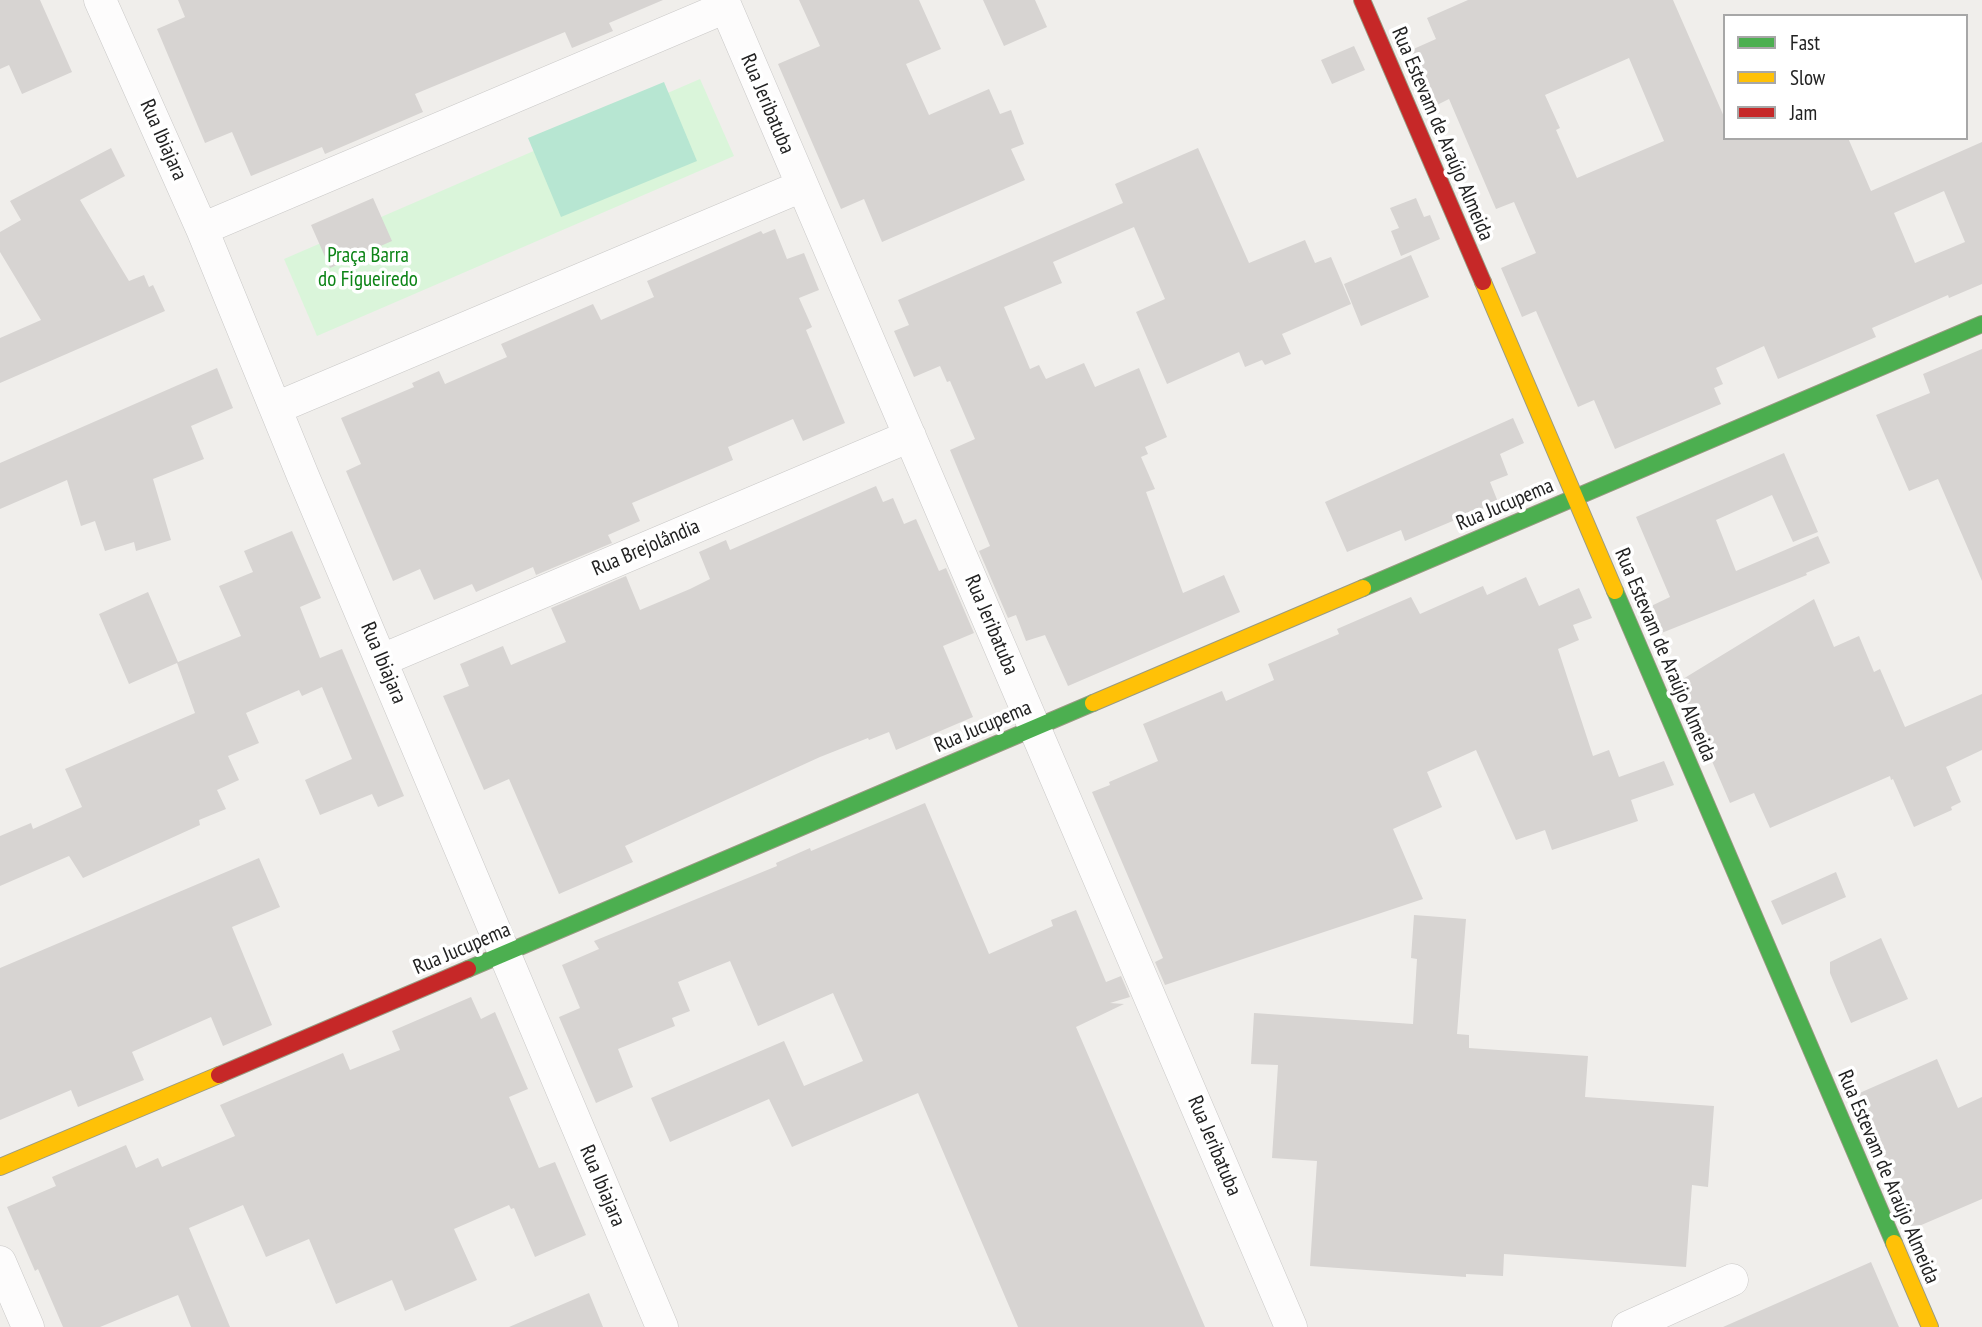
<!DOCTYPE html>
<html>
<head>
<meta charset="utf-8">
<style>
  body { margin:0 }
  #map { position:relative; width:1982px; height:1327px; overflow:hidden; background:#f0eeeb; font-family:"PT Sans Narrow",sans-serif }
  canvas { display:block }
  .legend { position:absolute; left:1723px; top:14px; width:245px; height:126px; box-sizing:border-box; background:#fff; border:2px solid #a7a7a7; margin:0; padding:9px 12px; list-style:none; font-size:21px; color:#222 }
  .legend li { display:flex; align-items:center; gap:14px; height:35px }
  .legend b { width:35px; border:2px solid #a7a7a7 }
</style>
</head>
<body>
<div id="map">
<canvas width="1982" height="1327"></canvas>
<ul class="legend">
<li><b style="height:9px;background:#4caf50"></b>Fast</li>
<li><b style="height:9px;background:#ffc107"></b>Slow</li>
<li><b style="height:9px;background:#c62828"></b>Jam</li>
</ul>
</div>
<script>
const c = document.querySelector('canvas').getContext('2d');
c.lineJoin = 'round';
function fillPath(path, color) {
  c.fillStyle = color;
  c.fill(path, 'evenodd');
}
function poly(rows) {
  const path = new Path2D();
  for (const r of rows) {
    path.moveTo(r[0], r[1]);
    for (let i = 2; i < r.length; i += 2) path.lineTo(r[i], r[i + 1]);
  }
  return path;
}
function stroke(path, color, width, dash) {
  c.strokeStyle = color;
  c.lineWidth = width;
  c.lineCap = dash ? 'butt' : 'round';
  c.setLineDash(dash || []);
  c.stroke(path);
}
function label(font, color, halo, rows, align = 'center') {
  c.font = font + ' "PT Sans Narrow",sans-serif';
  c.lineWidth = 7;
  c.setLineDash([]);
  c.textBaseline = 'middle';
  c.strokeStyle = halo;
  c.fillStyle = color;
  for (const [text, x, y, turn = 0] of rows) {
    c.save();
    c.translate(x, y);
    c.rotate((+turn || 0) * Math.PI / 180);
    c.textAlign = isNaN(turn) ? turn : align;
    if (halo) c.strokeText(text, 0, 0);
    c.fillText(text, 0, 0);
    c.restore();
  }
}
fillPath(poly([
  [700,79,734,156,317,336,284,259]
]), '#daf5da');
fillPath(poly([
  [664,82,697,161,561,217,528,138]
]), '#b7e6d2');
fillPath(poly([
  [0,0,40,0,72,72,22,94,9,65,0,69],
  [178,0,663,0,609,23,613,31,572,48,565,32,415,94,423,112,325,154,322,147,251,176,232,132,205,143,157,29,185,17],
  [799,0,919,0,941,49,906,64,929,115,989,89,1000,114,1011,110,1024,144,1011,149,1025,180,882,242,864,199,841,209,778,64,820,46],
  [983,0,1035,0,1047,27,1004,46],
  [1468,0,1673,0,1725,119,1725,138,1848,138,1871,191,1982,142,1982,284,1949,298,1948,295,1872,328,1876,337,1778,379,1764,346,1716,368,1723,384,1714,388,1721,404,1615,449,1594,400,1578,407,1536,311,1522,317,1501,268,1536,253,1514,202,1496,209,1449,99,1433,107,1409,51,1436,39,1427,18],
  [1629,58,1664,141,1577,178,1556,130,1560,128,1545,95],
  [1944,191,1965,242,1915,263,1894,213],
  [1354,46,1365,70,1332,84,1321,60],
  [111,148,125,176,80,200,129,281,144,275,149,287,153,285,165,311,0,383,0,338,41,320,0,252,0,232,21,220,10,201],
  [1198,148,1249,263,1305,240,1315,263,1331,257,1351,304,1282,334,1291,354,1265,365,1262,360,1245,367,1239,352,1167,384,1136,312,1165,299,1134,227,1053,262,1062,283,1004,307,1030,369,1039,365,1046,379,1084,363,1095,387,1139,368,1167,437,1145,447,1148,454,1141,457,1155,489,1146,492,1183,593,1224,575,1240,612,1068,686,1045,635,1026,641,1016,615,1008,618,979,551,990,546,950,450,975,439,950,381,947,382,940,366,914,377,894,331,909,325,898,300,1123,203,1115,184],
  [373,198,392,241,330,268,311,225],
  [1416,198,1424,217,1430,215,1440,239,1401,256,1391,231,1399,228,1390,208],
  [775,229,787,259,804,253,819,290,799,298,812,327,806,330,845,423,803,441,793,419,728,447,733,460,632,503,640,521,608,535,612,543,536,575,533,567,476,592,472,584,434,600,420,569,393,581,346,471,361,464,341,418,414,387,412,383,439,371,445,384,507,357,501,344,593,304,601,320,654,297,647,281,761,231,763,234],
  [1411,255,1429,297,1361,326,1344,284],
  [1982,349,1982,581,1938,479,1909,491,1876,415,1930,393,1923,374],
  [217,368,233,408,191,426,204,459,153,479,171,540,136,551,134,542,105,551,95,521,81,526,67,480,0,509,0,463],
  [1513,418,1524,443,1500,454,1508,475,1490,482,1498,502,1405,541,1401,530,1347,552,1325,502],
  [1784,453,1818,532,1793,542,1772,495,1716,520,1736,571,1818,536,1830,563,1806,573,1807,575,1659,634,1647,608,1670,597,1636,517],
  [876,486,883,502,893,498,904,524,916,519,939,571,946,568,974,633,943,646,973,717,896,750,889,732,869,740,868,738,820,757,625,846,633,862,559,894,509,779,484,790,457,728,443,696,469,686,460,664,503,646,511,665,566,642,551,608,626,576,640,610,690,589,710,579,699,552,726,540,730,550],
  [292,531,321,598,300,607,320,658,342,649,404,796,378,807,372,794,320,815,305,780,352,759,322,687,302,696,299,690,246,713,259,743,228,756,239,780,217,790,226,809,199,820,200,825,83,878,69,856,0,886,0,836,31,823,33,829,82,807,65,769,195,713,177,663,129,684,99,614,148,592,178,662,241,636,219,586,253,572,244,551],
  [1526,577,1539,606,1579,588,1592,618,1573,625,1579,640,1558,649,1593,756,1609,750,1619,777,1664,761,1674,785,1631,800,1638,821,1552,850,1545,830,1516,840,1476,750,1427,772,1442,807,1393,829,1423,899,1165,985,1155,962,1163,958,1092,792,1110,785,1109,782,1158,761,1143,724,1222,691,1226,701,1274,680,1268,664,1339,634,1337,629,1411,597,1420,614,1483,586,1487,595],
  [1814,599,1834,647,1859,636,1874,672,1880,669,1905,727,1982,694,1982,750,1946,767,1961,802,1951,807,1952,810,1914,827,1893,779,1891,780,1890,776,1770,828,1754,793,1730,803,1678,682],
  [925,803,989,954,1053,926,1051,920,1076,910,1106,982,1121,976,1130,997,1110,1003,1124,1004,1076,1027,1205,1327,1018,1327,918,1093,792,1147,769,1099,670,1142,651,1098,784,1041,804,1086,863,1061,833,993,758,1026,730,961,678,982,690,1011,672,1018,675,1026,618,1049,633,1087,596,1103,559,1017,580,1008,562,965,599,949,594,941,777,866,776,863,810,848,811,851],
  [259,858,280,907,232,927,272,1025,223,1046,211,1017,132,1052,144,1080,78,1107,71,1090,0,1120,0,968],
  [1836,872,1846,897,1782,925,1771,901],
  [1414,915,1466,919,1457,1034,1469,1035,1469,1048,1588,1056,1585,1097,1714,1106,1708,1187,1692,1185,1686,1267,1504,1254,1503,1276,1466,1274,1466,1277,1310,1266,1317,1161,1272,1158,1278,1065,1251,1064,1254,1013,1413,1024,1417,959,1411,958],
  [1881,938,1908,999,1851,1023,1830,973,1830,962],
  [471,997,481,1019,495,1012,528,1089,509,1097,539,1168,555,1162,586,1235,535,1257,514,1208,511,1209,509,1205,454,1229,477,1280,405,1311,392,1280,336,1304,309,1239,266,1257,243,1205,189,1228,230,1327,191,1327,178,1295,100,1327,63,1327,38,1269,35,1271,7,1207,56,1186,52,1177,126,1145,136,1168,158,1158,162,1167,235,1136,220,1105,343,1053,350,1070,400,1050,392,1031],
  [1937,1059,1958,1108,1982,1097,1982,1199,1912,1229,1855,1095],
  [1871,1262,1899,1327,1723,1327,1805,1291],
  [589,1293,603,1327,509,1327]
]), '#d7d4d2');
const street = poly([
  [100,0,202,229,303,476,662,1327],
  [723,0,1291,1327],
  [202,229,726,7],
  [276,408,802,186],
  [382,660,910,436],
  [0,1262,28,1327],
  [1628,1327,1732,1280]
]);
const fast = poly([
  [1363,588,1982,324],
  [1615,591,1894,1243],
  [468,969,1093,703]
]);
const slow = poly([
  [1483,282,1615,591],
  [1093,703,1363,588],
  [0,1167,219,1075],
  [1894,1243,1930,1327]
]);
const jam = poly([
  [1362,0,1483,282],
  [219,1075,468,969]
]);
stroke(street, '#c9c8c7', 33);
stroke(fast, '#999a82', 18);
stroke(slow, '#999a82', 18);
stroke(jam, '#999a82', 18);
stroke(street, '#fdfcfc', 32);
stroke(fast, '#4caf50', 16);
stroke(slow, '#ffc107', 16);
stroke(jam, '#c62828', 16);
label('21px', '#222', '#fff', [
  ["Rua Jeribatuba",767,104,67],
  ["Rua Estevam de Araújo Almeida",1442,134,67],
  ["Rua Ibiajara",163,140,66],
  ["Rua Jucupema",1505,505,-23],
  ["Rua Brejolândia",646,548,-23],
  ["Rua Jeribatuba",991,625,67],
  ["Rua Estevam de Araújo Almeida",1665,655,67],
  ["Rua Ibiajara",383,663,67],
  ["Rua Jucupema",983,727,-23],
  ["Rua Jucupema",462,949,-23],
  ["Rua Jeribatuba",1214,1146,67],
  ["Rua Estevam de Araújo Almeida",1888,1177,67],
  ["Rua Ibiajara",602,1186,67]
]);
label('21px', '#0c8416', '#fff', [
  ["Praça Barra",368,256],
  ["do Figueiredo",368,280]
]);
</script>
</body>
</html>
